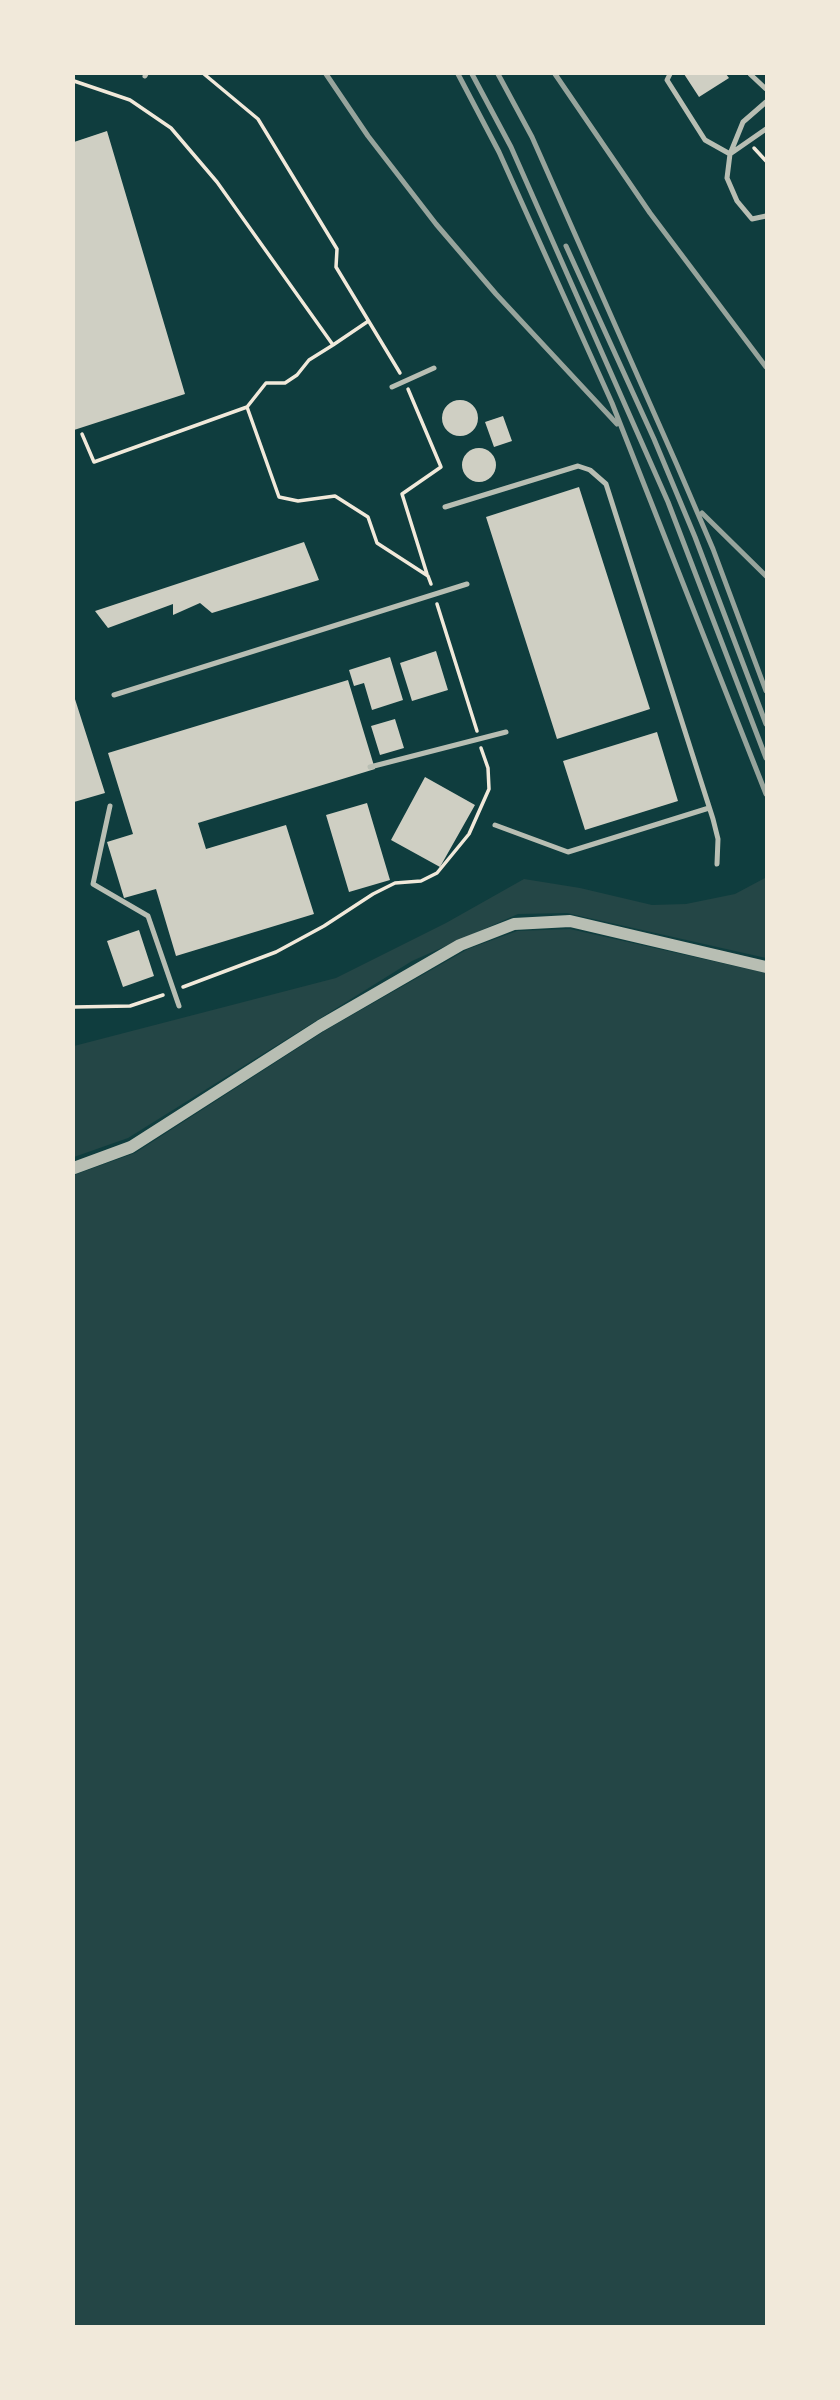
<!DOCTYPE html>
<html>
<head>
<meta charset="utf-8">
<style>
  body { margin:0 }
  #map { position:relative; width:840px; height:2400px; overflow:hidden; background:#0f3d3e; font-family:Signika,sans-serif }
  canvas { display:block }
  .frame { position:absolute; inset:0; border:75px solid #f1e9da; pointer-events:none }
</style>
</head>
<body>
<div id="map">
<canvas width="840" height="2400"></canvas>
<div class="frame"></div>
</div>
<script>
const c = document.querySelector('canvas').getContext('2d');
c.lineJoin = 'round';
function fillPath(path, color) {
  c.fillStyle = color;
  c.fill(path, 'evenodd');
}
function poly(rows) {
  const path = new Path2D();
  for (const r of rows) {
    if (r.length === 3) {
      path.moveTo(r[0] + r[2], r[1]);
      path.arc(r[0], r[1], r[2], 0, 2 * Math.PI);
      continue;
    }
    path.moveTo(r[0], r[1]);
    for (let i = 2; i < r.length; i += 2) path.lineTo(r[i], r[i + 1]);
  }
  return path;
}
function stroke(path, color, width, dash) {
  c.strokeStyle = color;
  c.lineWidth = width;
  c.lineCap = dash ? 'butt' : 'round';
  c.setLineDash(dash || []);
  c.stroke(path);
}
fillPath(poly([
  [765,878,766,958,567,913,518,914,412,961,128,1138,74,1157,74,1046,336,978,446,923,524,879,580,888,652,905,686,904,735,894],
  [570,929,766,973,766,2326,74,2326,74,1175,135,1153,326,1030,468,949,517,931]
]), '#244646');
fillPath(poly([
  [684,74,726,74,729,78,699,97],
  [107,131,185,394,74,430,74,142],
  [460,418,18],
  [503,416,512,441,494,447,485,422],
  [479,465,17],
  [579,487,650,709,557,739,486,517],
  [304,542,319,580,212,613,200,603,173,615,173,604,108,628,95,611],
  [436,651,448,690,412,701,400,663],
  [390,657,403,700,372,710,364,683,354,686,349,670],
  [348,680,375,769,198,823,206,849,286,825,314,914,176,956,156,889,124,898,107,842,133,834,108,753],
  [74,696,105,793,74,802],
  [395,719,404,748,380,755,371,726],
  [657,732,678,801,585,830,563,761],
  [425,777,475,805,440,867,391,840],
  [367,803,390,880,349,892,326,815],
  [139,930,154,976,123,987,107,941]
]), '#cfcfc3');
stroke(poly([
  [204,74,258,119,337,249,336,267,400,373],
  [74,81,130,100,171,128,217,182,333,345,309,360,297,375,285,383,266,383,247,407,94,462,82,434],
  [754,148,766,161],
  [333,345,367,322],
  [408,389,441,467,402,494,427,574],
  [247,407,279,497,298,501,335,496,368,517,377,543,428,576,431,584],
  [437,604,477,731],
  [183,987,276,952,324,926,373,894,395,883,421,881,437,873,469,834,489,789,488,768,481,748],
  [74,1007,130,1006,163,995]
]), '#f1e9da', 3.5);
stroke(poly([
  [670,74,667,80,705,140,730,154,743,122,766,102],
  [750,74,766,89],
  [145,76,146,74],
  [766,129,730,154,727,178,737,201,752,219,766,216],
  [392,387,434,368],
  [445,507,578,466,590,470,606,484,713,819,718,839,717,864],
  [114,695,467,584],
  [370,767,506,732],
  [110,806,93,884,148,916,179,1006],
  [495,825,568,852,709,808]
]), '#b8beb3', 5);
stroke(poly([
  [74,1168,131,1147,320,1026,460,945,514,924,570,921,766,967]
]), '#b8beb3', 12);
stroke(poly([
  [326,74,368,136,436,224,496,294,617,424],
  [458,74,499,152,612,403,766,794],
  [472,74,511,147,668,502,766,758],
  [498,74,532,137,677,465,713,549,766,691],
  [555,74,650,213,766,367],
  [566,246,654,439,695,537,766,724],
  [702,513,766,576]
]), '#97a49c', 5);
</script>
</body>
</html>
